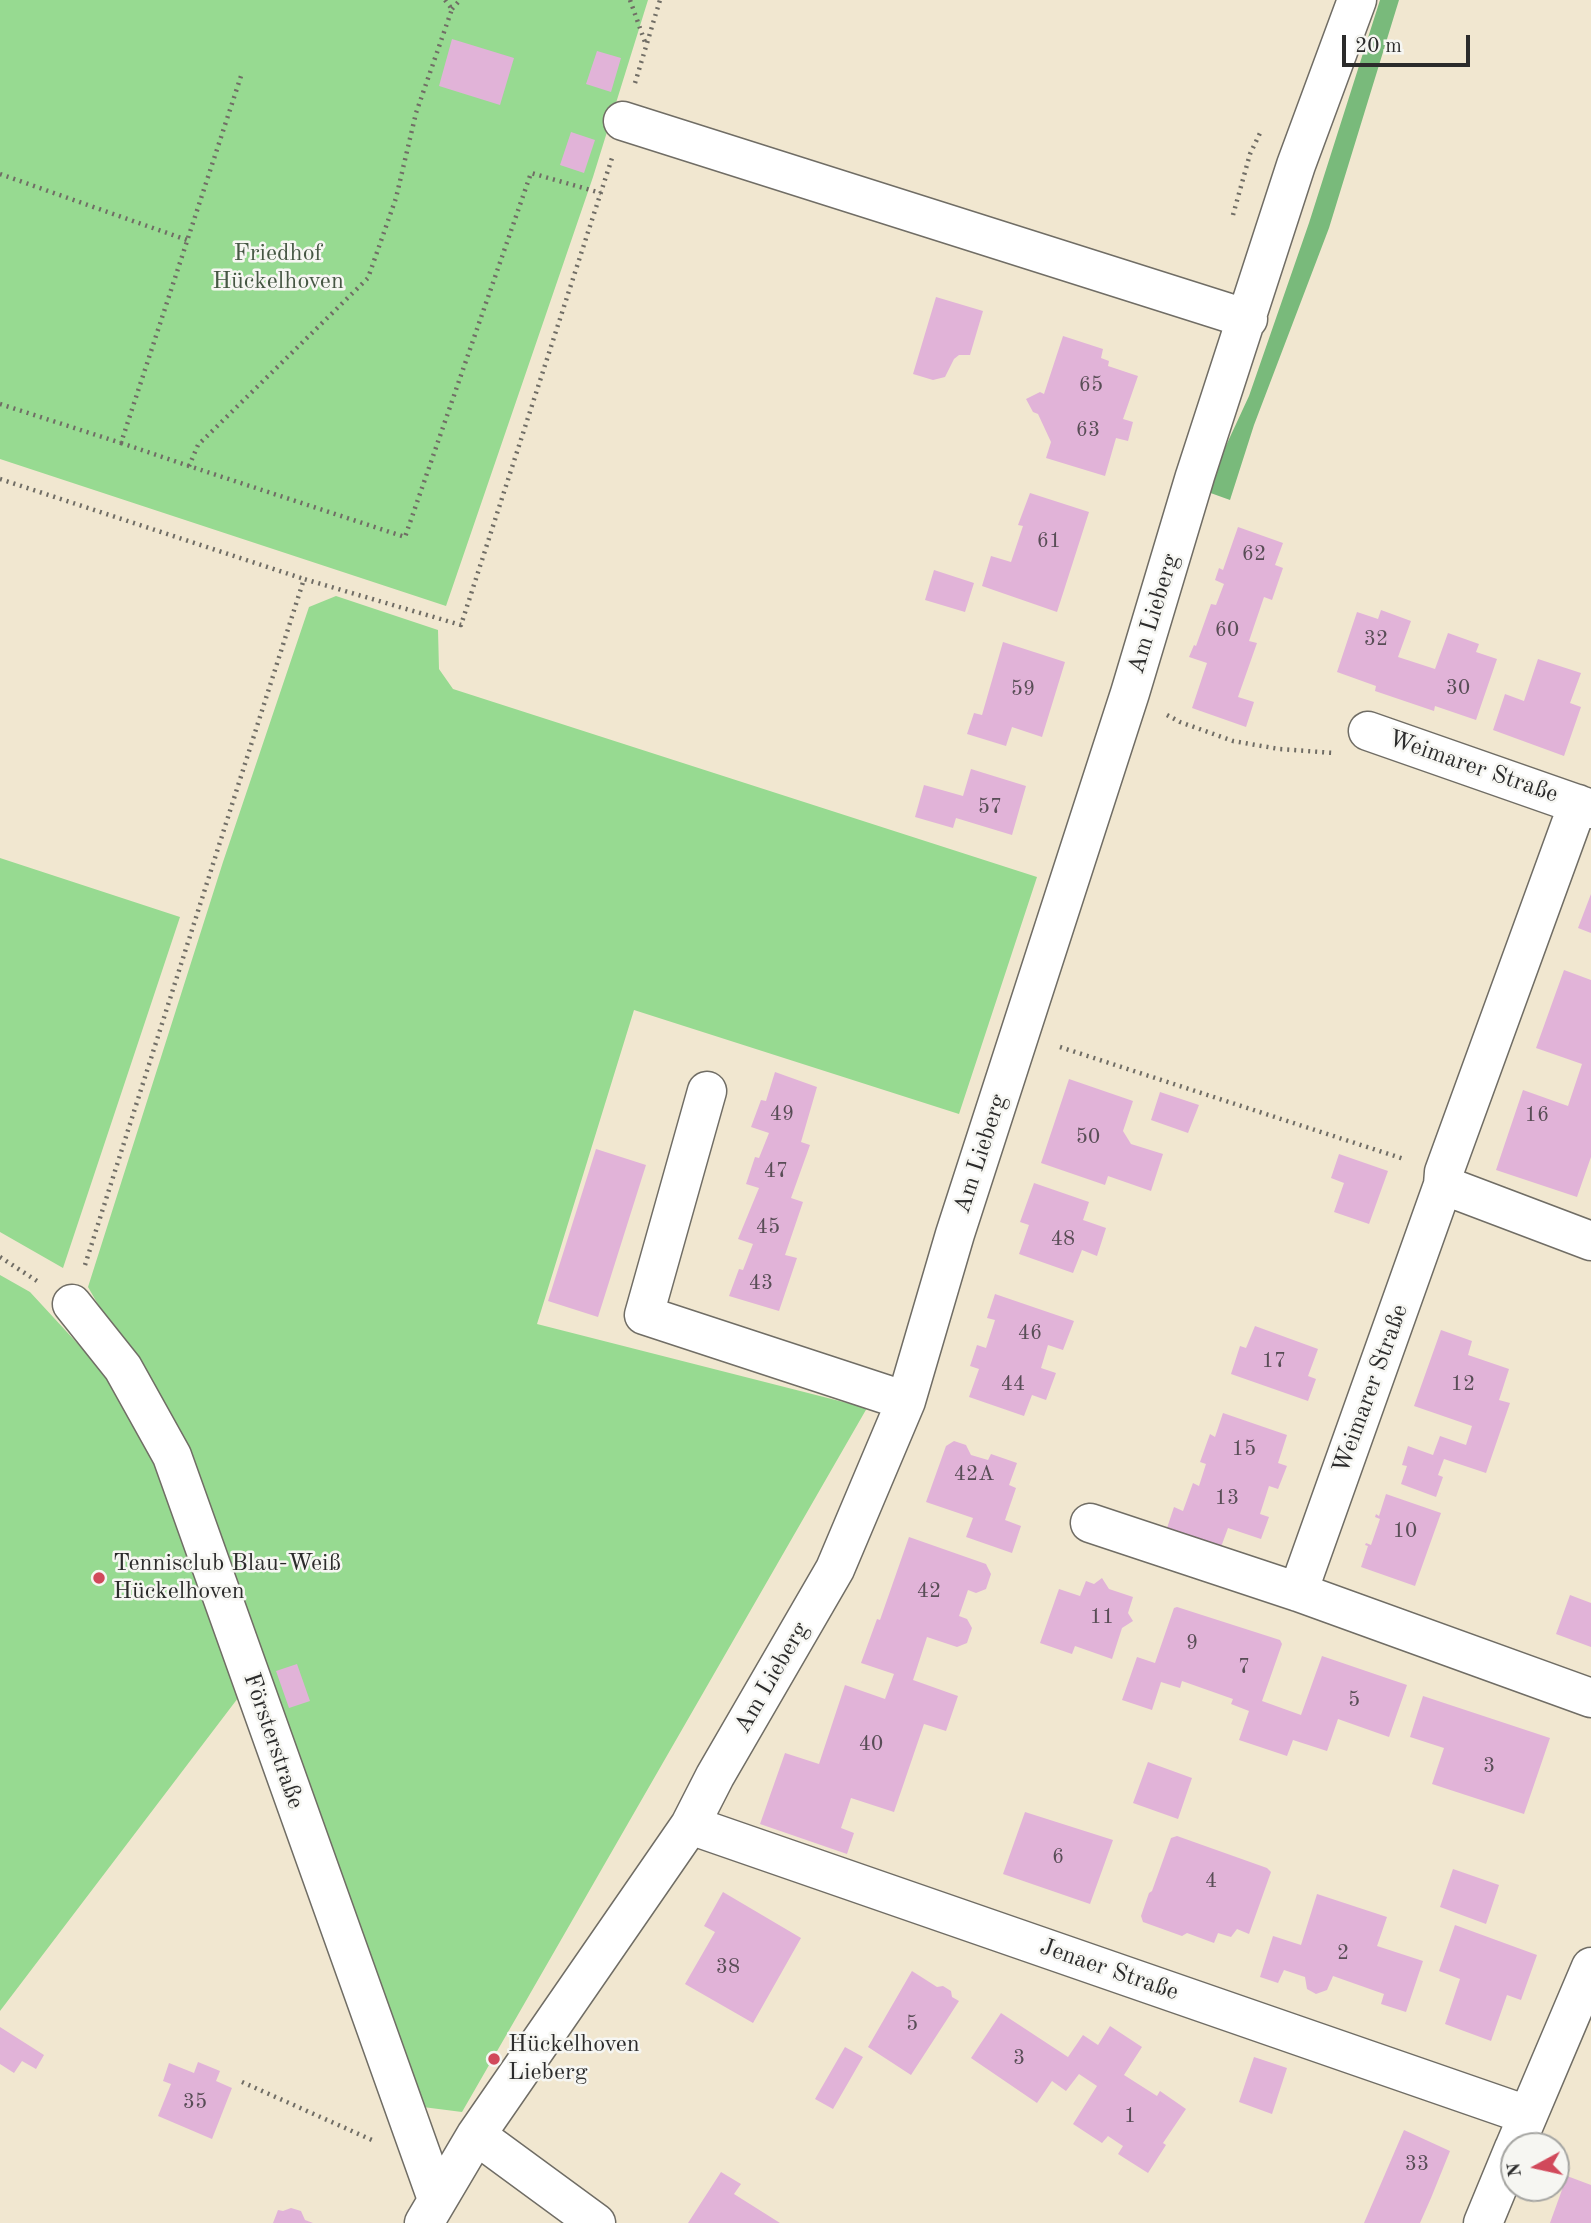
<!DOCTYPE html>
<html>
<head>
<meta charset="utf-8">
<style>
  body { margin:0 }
  #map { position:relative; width:1591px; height:2223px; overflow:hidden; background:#f1e7d0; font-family:"Old Standard TT",serif }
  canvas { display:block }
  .north { position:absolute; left:1500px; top:2132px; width:70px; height:70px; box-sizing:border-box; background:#f6f6f2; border:2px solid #a5a5a2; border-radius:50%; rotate:262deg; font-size:19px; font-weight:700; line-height:28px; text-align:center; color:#2b2b2b }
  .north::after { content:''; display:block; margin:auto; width:24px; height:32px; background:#d1495b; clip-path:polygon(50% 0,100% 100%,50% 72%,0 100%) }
  .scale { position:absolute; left:1342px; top:35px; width:128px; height:32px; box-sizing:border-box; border:4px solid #2b2b2b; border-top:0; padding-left:9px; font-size:21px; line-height:24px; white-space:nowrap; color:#2b2b2b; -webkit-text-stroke:5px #f6f6f2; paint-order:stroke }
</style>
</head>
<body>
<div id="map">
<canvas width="1591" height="2223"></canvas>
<div class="north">N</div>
<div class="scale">20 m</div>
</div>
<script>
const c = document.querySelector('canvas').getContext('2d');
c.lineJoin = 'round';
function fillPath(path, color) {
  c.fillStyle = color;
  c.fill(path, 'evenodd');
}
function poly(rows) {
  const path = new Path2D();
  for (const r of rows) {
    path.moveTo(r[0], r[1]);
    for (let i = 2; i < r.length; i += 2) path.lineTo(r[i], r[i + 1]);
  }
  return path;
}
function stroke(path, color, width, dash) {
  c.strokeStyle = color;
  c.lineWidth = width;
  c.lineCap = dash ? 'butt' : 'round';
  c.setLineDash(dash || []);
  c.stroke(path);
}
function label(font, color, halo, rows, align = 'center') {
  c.font = font + ' "Old Standard TT",serif';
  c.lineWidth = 5;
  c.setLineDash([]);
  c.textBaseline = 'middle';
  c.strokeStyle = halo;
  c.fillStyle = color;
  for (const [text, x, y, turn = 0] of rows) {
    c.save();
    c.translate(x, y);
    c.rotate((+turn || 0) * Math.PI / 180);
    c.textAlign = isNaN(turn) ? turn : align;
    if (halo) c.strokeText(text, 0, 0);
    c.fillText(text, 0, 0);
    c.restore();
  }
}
fillPath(poly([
  [0,0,648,0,593,177,446,606,0,459],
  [336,596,438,630,439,669,453,689,1037,877,959,1114,634,1010,537,1324,867,1408,462,2112,415,2106,181,1449,88,1287,223,862,309,607],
  [0,858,180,917,63,1268,0,1232],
  [0,1275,30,1292,102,1370,158,1458,238,1698,0,2011]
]), '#97da91');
fillPath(poly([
  [1380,0,1399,0,1329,228,1254,425,1230,500,1205,491,1249,396,1309,223]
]), '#79ba7b');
fillPath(poly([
  [452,39,514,58,500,105,439,86],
  [597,51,621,58,611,92,586,84],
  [571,132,595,140,584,173,560,165],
  [936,297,983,311,970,355,959,355,954,359,945,377,933,380,913,374],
  [1063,336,1103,349,1101,358,1109,361,1108,366,1138,376,1123,419,1133,422,1128,441,1116,438,1105,476,1046,458,1051,442,1038,414,1033,412,1026,399,1040,392,1044,394],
  [1030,493,1089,512,1057,612,982,586,991,556,1011,562,1023,526,1018,525],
  [1238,527,1283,543,1275,565,1283,568,1272,600,1264,597,1249,641,1257,643,1238,697,1254,702,1246,727,1192,708,1207,663,1189,657,1194,645,1196,646,1211,604,1216,605,1224,584,1215,580,1219,568,1223,570],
  [934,570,974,583,965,612,925,600],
  [1381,610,1411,621,1398,657,1435,669,1448,633,1479,644,1476,652,1497,659,1476,720,1435,706,1434,711,1375,691,1376,686,1337,672,1357,612,1378,619],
  [1003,642,1065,662,1042,737,1012,727,1006,746,967,734,974,713,982,715],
  [1538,659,1581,673,1570,703,1581,707,1564,756,1493,730,1505,694,1524,701],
  [971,769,1026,786,1012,835,956,818,953,828,915,817,924,785,963,796],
  [1591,894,1591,933,1578,928],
  [1564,970,1591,980,1591,1157,1577,1197,1496,1170,1523,1090,1568,1106,1582,1064,1536,1048],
  [775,1072,817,1087,801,1142,810,1145,791,1198,803,1202,785,1255,797,1258,779,1311,729,1296,739,1269,743,1270,753,1244,738,1239,759,1188,746,1184,755,1157,759,1158,769,1133,751,1127,761,1100,766,1101],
  [1069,1079,1133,1101,1123,1131,1131,1144,1163,1154,1151,1191,1108,1176,1105,1185,1041,1163],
  [1160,1092,1199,1105,1188,1133,1151,1120],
  [596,1149,646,1165,598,1317,548,1301],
  [1339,1154,1388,1171,1369,1224,1334,1212,1344,1183,1331,1178],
  [1034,1183,1089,1202,1083,1220,1106,1228,1097,1256,1082,1250,1073,1273,1019,1254,1029,1225,1020,1222],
  [995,1294,1074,1321,1063,1350,1048,1345,1041,1368,1056,1373,1046,1400,1032,1395,1024,1416,969,1397,979,1369,970,1366,977,1345,986,1348,995,1320,987,1318],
  [1255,1326,1318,1349,1308,1376,1316,1379,1308,1401,1231,1374,1240,1346,1246,1348],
  [1441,1330,1472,1341,1468,1355,1509,1369,1499,1400,1510,1403,1486,1473,1444,1459,1438,1475,1443,1477,1436,1497,1401,1484,1407,1466,1402,1465,1408,1446,1433,1455,1440,1436,1466,1445,1472,1426,1414,1406],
  [1223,1413,1287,1435,1278,1463,1287,1466,1278,1489,1269,1486,1260,1514,1269,1517,1261,1539,1228,1528,1221,1547,1167,1528,1174,1507,1183,1511,1193,1483,1199,1486,1206,1464,1200,1462,1210,1434,1215,1437],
  [954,1441,966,1445,971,1455,988,1460,991,1454,1017,1463,1009,1485,1016,1488,1005,1520,1021,1526,1012,1553,966,1537,973,1518,926,1502,946,1446],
  [1386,1494,1441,1513,1415,1586,1361,1567,1368,1546,1365,1545,1366,1543,1371,1545,1380,1519,1375,1517,1376,1514,1379,1516],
  [909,1537,986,1564,991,1574,986,1589,976,1593,968,1590,959,1616,967,1619,972,1628,967,1643,957,1647,927,1637,913,1680,958,1696,946,1731,924,1724,894,1812,851,1798,841,1828,854,1833,847,1854,760,1824,785,1753,819,1764,845,1685,885,1699,894,1674,861,1663,877,1619,880,1620],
  [1102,1578,1109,1589,1133,1597,1128,1613,1133,1621,1122,1628,1112,1659,1075,1646,1072,1654,1040,1643,1059,1589,1080,1596,1086,1581,1094,1584],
  [1570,1595,1591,1603,1591,1647,1556,1634],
  [1177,1607,1280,1640,1282,1644,1262,1701,1301,1715,1322,1656,1407,1685,1389,1737,1338,1719,1327,1751,1293,1740,1287,1756,1239,1740,1249,1711,1231,1704,1233,1699,1182,1681,1180,1688,1161,1682,1152,1710,1122,1700,1137,1657,1155,1663,1174,1608],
  [297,1664,310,1701,289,1708,276,1671],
  [1423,1696,1550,1738,1524,1814,1432,1784,1444,1748,1410,1737],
  [1148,1762,1192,1778,1178,1819,1133,1803],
  [1025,1812,1113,1840,1090,1904,1003,1874],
  [1177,1836,1267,1868,1271,1872,1249,1934,1237,1929,1231,1937,1218,1933,1214,1943,1187,1933,1182,1936,1143,1922,1141,1916,1149,1893,1152,1891,1171,1838],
  [1453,1869,1499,1885,1486,1924,1440,1907],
  [723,1892,801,1938,753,2023,685,1984,715,1932,704,1926],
  [1317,1894,1387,1917,1377,1946,1423,1961,1406,2012,1381,2004,1384,1994,1333,1976,1327,1990,1316,1994,1307,1989,1305,1977,1284,1970,1278,1983,1260,1977,1273,1936,1301,1945],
  [1455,1925,1537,1955,1521,2000,1507,1995,1491,2041,1445,2024,1460,1979,1439,1971],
  [912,1971,937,1987,943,1986,951,1991,952,1997,959,2001,911,2075,868,2047],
  [1001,2013,1068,2057,1083,2035,1098,2045,1110,2026,1142,2047,1124,2075,1157,2096,1160,2091,1186,2109,1163,2143,1166,2145,1148,2173,1118,2154,1123,2146,1108,2136,1102,2143,1073,2124,1097,2086,1079,2074,1066,2091,1052,2081,1037,2103,971,2058],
  [0,2027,44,2055,36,2069,22,2061,14,2073,0,2064],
  [845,2047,863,2057,833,2109,815,2099],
  [1254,2057,1287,2068,1272,2114,1239,2102],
  [198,2062,220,2071,216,2081,232,2088,212,2139,158,2116,171,2084,163,2081,169,2063,194,2073],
  [1404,2130,1450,2151,1431,2198,1420,2223,1364,2223],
  [721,2172,741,2184,734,2194,780,2223,688,2223],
  [1567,2176,1591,2185,1591,2223,1550,2223],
  [291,2208,301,2211,305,2220,313,2223,273,2223,278,2210,283,2211]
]), '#e1b3d8');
const minor = poly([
  [623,121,1248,319],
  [1368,731,1591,809],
  [707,1091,644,1315,906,1401],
  [1443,1185,1591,1241],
  [72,1304,123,1368,172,1456,437,2199],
  [1090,1523,1298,1592,1591,1698],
  [1298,1592,1443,1185,1444,1172,1578,804],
  [690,1825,1527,2115],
  [476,2135,596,2223],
  [1515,2146,1591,1967],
  [424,2223,476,2135,690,1825,715,1776,835,1569,906,1401,955,1234,1130,693,1195,476,1296,165,1357,0],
  [1483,2223,1514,2148]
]);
stroke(minor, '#706d65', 41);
stroke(poly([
  [445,0,452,9,416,113,396,198,368,278,198,445,189,466,405,537,531,173,601,193],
  [630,0,646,45],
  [452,9,460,0],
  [635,83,660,0],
  [0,174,187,240],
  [1233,215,1250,154,1261,131],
  [0,404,121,443,242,73],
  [121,443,189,466],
  [0,479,304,579],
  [1167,715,1180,722,1233,741,1279,749,1334,753],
  [1060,1047,1404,1159],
  [0,1257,37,1281],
  [85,1265,304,579,461,625,612,158],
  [242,2082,372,2140]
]), '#706d65', 4.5, [2, 5]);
stroke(minor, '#fff', 38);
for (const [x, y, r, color] of [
  [99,1578,7,"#d1495b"],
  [494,2059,7,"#d1495b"]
]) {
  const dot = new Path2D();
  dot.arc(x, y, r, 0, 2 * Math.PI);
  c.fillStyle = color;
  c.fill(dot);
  stroke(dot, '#f6f6f2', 2.5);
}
label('21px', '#584d56', null, [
  ["65",1091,385],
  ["63",1088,430],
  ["61",1049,541],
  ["62",1254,554],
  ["60",1227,630],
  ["32",1376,639],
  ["30",1458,688],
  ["59",1023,689],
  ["57",990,807],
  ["49",782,1114],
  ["16",1537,1115],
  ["50",1088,1137],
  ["47",776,1171],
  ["45",768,1227],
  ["48",1063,1239],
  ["43",761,1283],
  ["46",1030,1333],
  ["17",1274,1361],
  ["44",1013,1384],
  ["12",1463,1384],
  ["15",1244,1449],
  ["42A",974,1474],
  ["13",1227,1498],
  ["10",1405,1531],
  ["42",929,1591],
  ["11",1102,1617],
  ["9",1192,1643],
  ["7",1244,1667],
  ["5",1354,1700],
  ["40",871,1744],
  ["3",1489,1766],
  ["6",1058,1857],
  ["4",1211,1881],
  ["2",1343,1953],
  ["38",728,1967],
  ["5",912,2024],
  ["3",1019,2058],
  ["35",195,2102],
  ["1",1130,2116],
  ["33",1417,2164]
]);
label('24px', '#465744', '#f6f6f2', [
  ["Friedhof",278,254],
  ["Hückelhoven",278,282]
]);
label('24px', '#2b2b2b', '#f6f6f2', [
  ["Am Lieberg",1154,614,-73],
  ["Weimarer Straße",1473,767,19],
  ["Am Lieberg",981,1154,-72],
  ["Weimarer Straße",1371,1389,-70],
  ["Am Lieberg",772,1678,-60],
  ["Försterstraße",273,1741,71],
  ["Jenaer Straße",1109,1970,19]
]);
label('24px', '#2b2b2b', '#f6f6f2', [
  ["Tennisclub Blau-Weiß",113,1564],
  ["Hückelhoven",113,1592],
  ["Hückelhoven",508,2045],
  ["Lieberg",508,2073]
], 'left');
</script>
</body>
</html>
